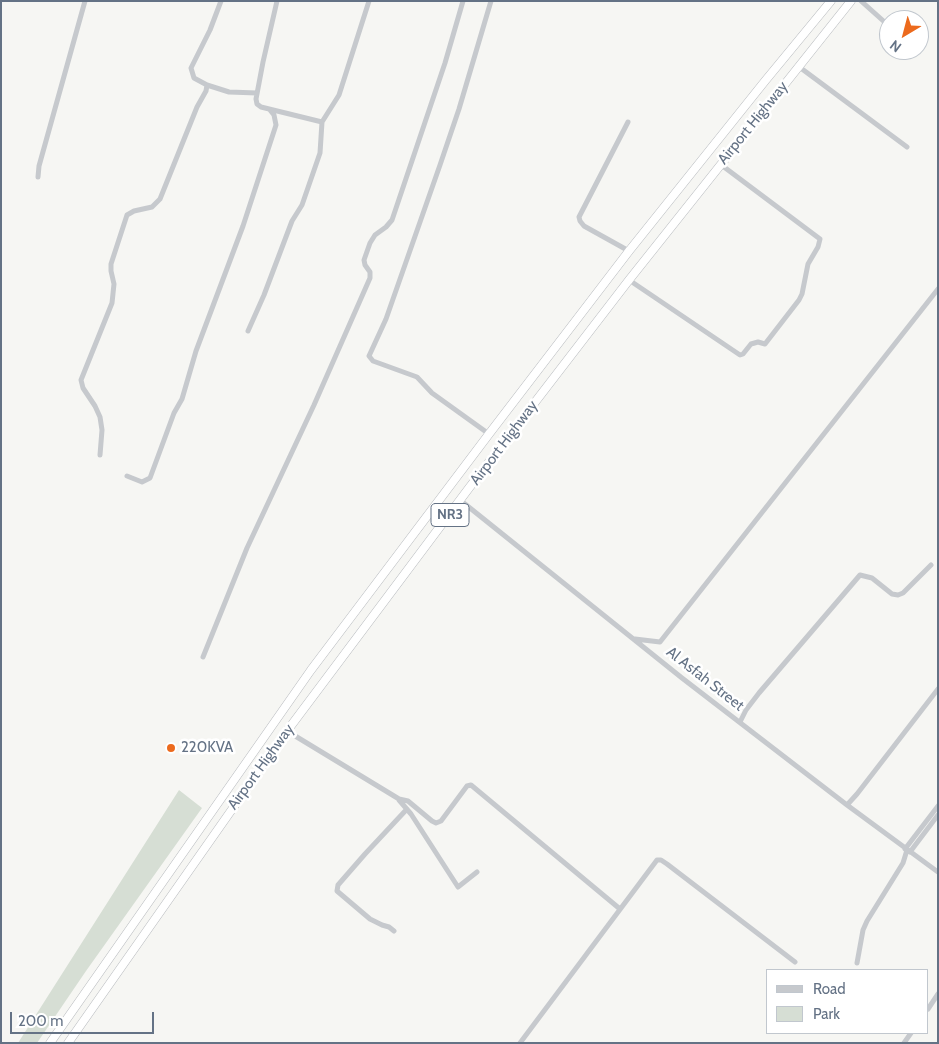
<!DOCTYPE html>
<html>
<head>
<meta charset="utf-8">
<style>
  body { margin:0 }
  #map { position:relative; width:939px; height:1044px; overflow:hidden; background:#f6f6f3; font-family:Cabin,sans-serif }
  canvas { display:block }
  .frame { position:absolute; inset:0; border:2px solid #647285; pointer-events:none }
  .legend { position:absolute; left:766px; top:969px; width:162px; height:65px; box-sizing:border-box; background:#fff; border:1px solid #c1c7ce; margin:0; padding:6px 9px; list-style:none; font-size:15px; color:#647285 }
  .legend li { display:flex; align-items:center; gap:10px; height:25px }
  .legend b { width:25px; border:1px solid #c1c7ce }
  .north { position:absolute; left:879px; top:10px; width:50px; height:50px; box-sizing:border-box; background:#fff; border:1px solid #c1c7ce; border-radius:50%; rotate:217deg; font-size:14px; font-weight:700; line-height:20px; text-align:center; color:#647285 }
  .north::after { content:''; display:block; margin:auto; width:18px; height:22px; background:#ec6a1d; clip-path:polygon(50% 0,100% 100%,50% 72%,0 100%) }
  .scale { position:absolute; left:10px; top:1012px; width:144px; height:22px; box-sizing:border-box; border:2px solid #647285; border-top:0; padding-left:6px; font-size:15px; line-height:18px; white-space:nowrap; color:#647285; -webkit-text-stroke:4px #fff; paint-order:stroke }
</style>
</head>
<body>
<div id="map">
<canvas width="939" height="1044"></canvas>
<div class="frame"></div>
<ul class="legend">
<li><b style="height:6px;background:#c6c9cd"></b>Road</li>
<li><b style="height:14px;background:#d6ded4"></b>Park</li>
</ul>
<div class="north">N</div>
<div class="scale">200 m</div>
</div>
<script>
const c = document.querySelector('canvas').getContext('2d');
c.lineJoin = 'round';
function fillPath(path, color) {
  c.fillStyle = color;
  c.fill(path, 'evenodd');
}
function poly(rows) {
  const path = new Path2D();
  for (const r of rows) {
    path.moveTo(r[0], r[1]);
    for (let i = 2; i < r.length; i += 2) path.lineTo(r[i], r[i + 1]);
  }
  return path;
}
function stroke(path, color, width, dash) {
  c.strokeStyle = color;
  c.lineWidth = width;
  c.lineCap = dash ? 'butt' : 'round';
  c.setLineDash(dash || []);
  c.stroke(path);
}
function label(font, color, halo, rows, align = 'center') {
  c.font = font + ' Cabin,sans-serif';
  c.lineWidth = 5;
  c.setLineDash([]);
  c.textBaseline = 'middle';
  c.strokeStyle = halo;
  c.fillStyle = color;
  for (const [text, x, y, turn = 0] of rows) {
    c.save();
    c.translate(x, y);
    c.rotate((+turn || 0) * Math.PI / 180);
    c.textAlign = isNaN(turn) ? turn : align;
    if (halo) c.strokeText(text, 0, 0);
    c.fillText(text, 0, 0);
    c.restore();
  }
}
fillPath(poly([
  [179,790,202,808,86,971,37,1043,18,1043]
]), '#d6ded4');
const highway = poly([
  [50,1043,311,670,489,434,629,251,765,81,831,1],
  [68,1043,287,731,469,488,629,280,851,1]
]);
stroke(highway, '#b6b9bd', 9);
stroke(poly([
  [277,1,263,62,256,99,257,104,261,107,322,122],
  [861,1,889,26],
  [798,66,907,147],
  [207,85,229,92,257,93],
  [628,122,579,217,580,221,584,226,629,251],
  [38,177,39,166,85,1],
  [629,280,740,355,743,354,751,344,758,342,765,344,799,300,802,294,808,264,818,247,820,239,720,164],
  [248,331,264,295,292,221,302,205,320,153,322,122,339,95,369,1],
  [489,434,432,393,417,377,373,361,369,356,386,319,440,165,459,109,491,1],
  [100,455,102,430,100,417,95,406,83,388,81,380,112,303,114,284,111,271,111,264,127,215,134,211,152,207,160,199,197,107,206,91,207,85,194,78,191,68,210,30,221,1],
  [127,476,142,482,150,478,174,413,182,399,196,351,243,226,276,125,274,115,270,110],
  [460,500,682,678,847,805,938,872],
  [635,639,660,642,938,289],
  [203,657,247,548,314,405,370,278,370,272,365,265,364,260,370,243,375,235,386,227,392,220,445,63,463,1],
  [740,722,746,710,759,693,860,575,872,578,892,594,898,595,903,593,931,565],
  [287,731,399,799,408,801,432,821,436,823,441,821,444,817,467,786,471,785,620,909],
  [399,800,411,814,458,887,477,872],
  [847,805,857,794,938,689],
  [905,849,938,806],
  [910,852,938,815],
  [394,931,389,927,382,925,370,919,337,891,338,885,365,854,407,809],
  [857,963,863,930,867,921,903,863,907,850],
  [928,1009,938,994],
  [520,1043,657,860,661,860,667,864,795,962],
  [904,1043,911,1033]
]), '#c6c9cd', 5);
stroke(highway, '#fff', 8);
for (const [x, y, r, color] of [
  [171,748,5,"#ec6a1d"]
]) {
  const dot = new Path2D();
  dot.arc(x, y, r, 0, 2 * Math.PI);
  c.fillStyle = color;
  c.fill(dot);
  stroke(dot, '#fff', 2);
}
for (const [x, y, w] of [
  [450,515,38]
]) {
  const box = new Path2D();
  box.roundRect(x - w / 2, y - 11.5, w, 23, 4);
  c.fillStyle = '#fff';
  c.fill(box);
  stroke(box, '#647285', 1);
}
label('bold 14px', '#647285', null, [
  ["NR3",450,515]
]);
label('15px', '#647285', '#fff', [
  ["Airport Highway",753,123,-51],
  ["Airport Highway",504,443,-53],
  ["Al Asfah Street",705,679,38],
  ["Airport Highway",261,767,-54]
]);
label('15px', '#647285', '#fff', [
  ["220KVA",181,748]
], 'left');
</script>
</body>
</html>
